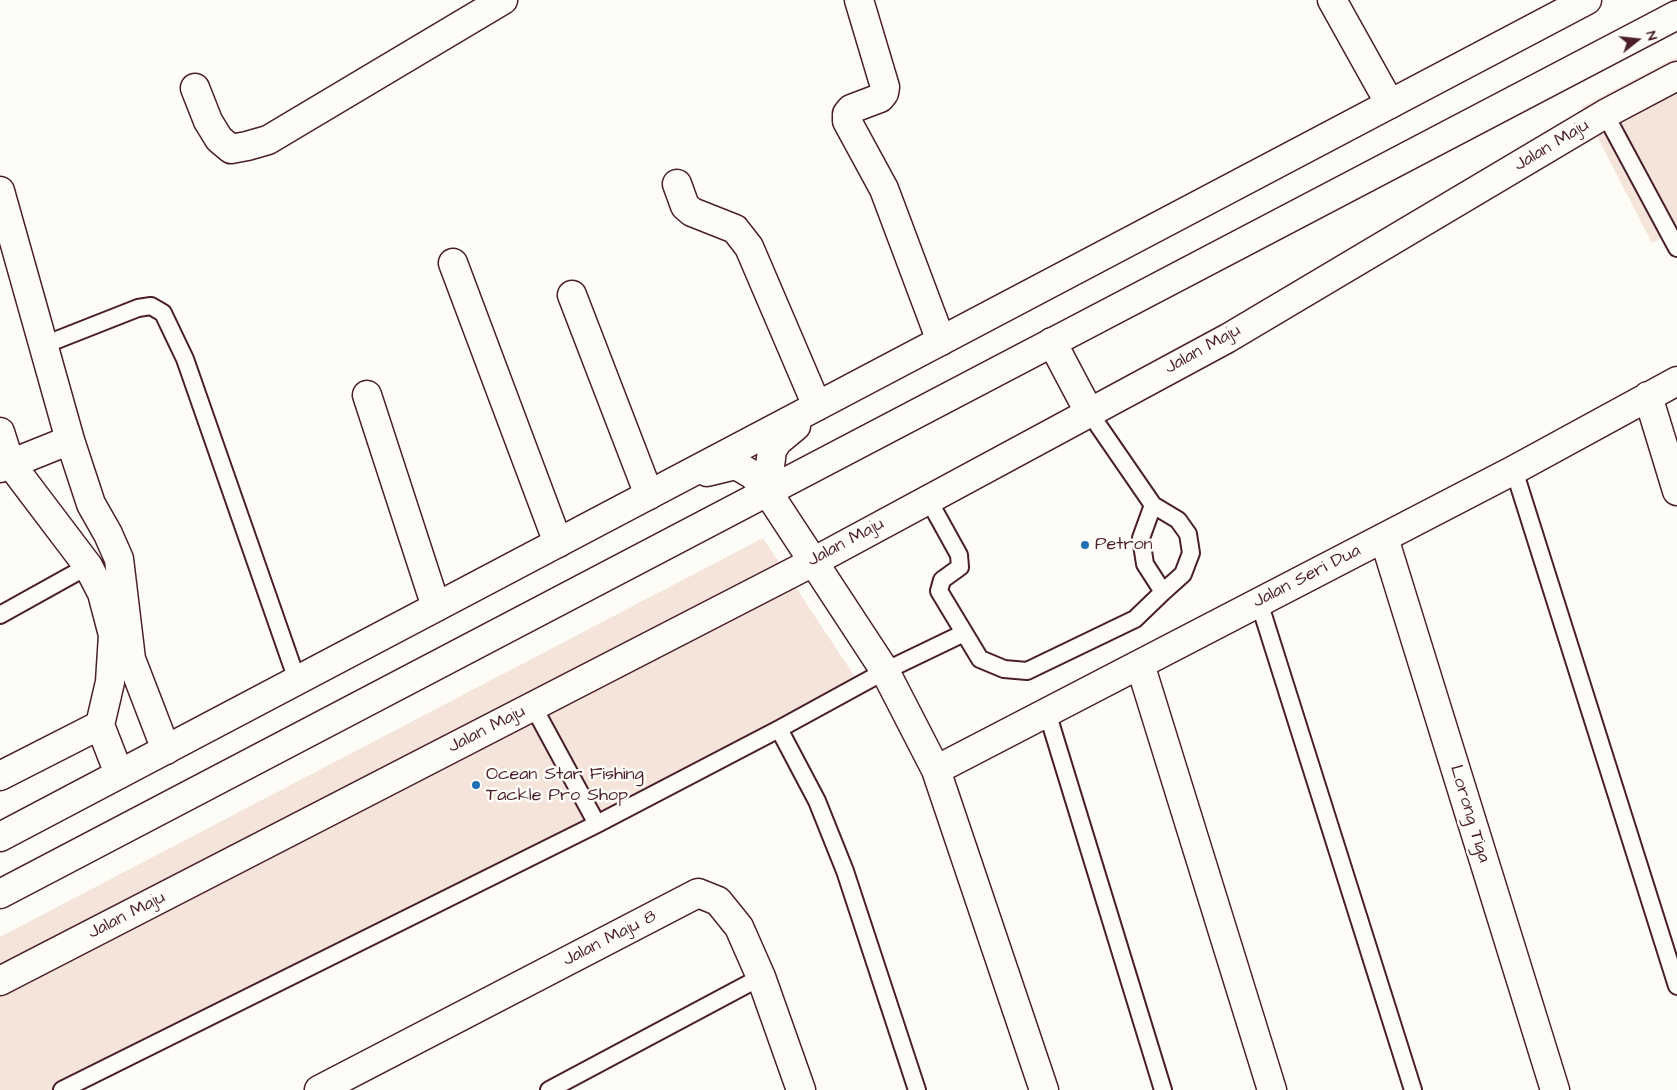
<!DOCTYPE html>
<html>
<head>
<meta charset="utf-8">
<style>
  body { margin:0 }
  #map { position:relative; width:1677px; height:1090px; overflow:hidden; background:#fdfcf7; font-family:"Architects Daughter",sans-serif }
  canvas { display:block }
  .north { position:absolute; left:1612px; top:15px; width:50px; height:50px; -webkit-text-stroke:4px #fdfcf7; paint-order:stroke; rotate:74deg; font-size:14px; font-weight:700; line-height:20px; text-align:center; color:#4a1f2b }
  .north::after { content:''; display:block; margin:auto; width:18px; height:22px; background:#4a1f2b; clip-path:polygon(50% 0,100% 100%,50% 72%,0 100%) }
</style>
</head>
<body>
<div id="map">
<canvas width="1677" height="1090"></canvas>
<div class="north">N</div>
</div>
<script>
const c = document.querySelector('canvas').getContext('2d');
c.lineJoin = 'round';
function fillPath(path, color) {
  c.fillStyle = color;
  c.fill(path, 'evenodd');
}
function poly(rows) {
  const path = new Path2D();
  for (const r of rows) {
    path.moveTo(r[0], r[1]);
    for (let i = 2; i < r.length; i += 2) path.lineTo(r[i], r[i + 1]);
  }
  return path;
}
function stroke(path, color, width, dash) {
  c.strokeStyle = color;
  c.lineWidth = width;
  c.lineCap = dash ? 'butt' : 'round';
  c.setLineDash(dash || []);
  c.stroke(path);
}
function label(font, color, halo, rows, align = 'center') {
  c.font = font + ' "Architects Daughter",sans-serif';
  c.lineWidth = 5;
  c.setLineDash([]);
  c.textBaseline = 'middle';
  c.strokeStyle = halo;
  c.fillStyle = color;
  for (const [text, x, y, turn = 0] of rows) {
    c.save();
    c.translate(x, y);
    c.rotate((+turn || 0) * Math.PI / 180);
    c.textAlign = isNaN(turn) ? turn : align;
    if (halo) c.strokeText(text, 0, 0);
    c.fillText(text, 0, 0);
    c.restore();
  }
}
fillPath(poly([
  [1677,57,1677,230,1652,243,1582,107],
  [763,538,863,689,82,1090,0,1090,0,937]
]), '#f4e4d9');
const lane = poly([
  [1605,114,1677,248],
  [44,345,138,308,151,306,163,313,185,359,297,680],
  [1514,470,1677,986],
  [928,499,959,555,960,567,942,580,939,591,980,659,1004,669,1027,671,1135,619,1163,592,1145,564,1141,538,1153,505,1089,412],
  [1153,505,1178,520,1188,534,1191,553,1183,574,1163,592],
  [1259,602,1413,1090],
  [0,615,88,566],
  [533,706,597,824],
  [1047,712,1163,1090],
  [779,729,817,801,845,871,917,1090],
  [62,1090,597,824,779,729,885,671,964,633],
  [549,1090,761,977]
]);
const street = poly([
  [859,0,885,87,884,93,880,98,851,109,847,114,847,121,884,189,941,341],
  [1332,0,1390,104],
  [195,88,208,121,219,139,231,149,247,146,268,140,503,0],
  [677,184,685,206,692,212,735,229,749,247,817,406],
  [0,191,70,440,0,468],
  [453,263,558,543],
  [572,295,649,495],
  [1052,342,1089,412],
  [367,395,436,607],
  [1648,396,1677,491],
  [0,432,10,463,88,566,102,593,113,635,110,682,100,725,119,774],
  [70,440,91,504,108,534,119,559,131,659,166,750],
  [767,491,885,671,936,770,1044,1090],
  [1384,538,1555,1090],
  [1140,664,1272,1090],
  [936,770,1514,470,1677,381],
  [0,776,100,725],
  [0,981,813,562,1228,338,1605,114,1677,76],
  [319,1090,698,893,718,901,739,927,761,977,801,1090]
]);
const primary = poly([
  [707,472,736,465,753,475,767,491],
  [767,491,772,450,778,441,796,426],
  [0,837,1587,0],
  [0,894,1677,15]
]);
stroke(lane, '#4a1f2b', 20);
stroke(street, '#4a1f2b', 31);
stroke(primary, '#4a1f2b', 31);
stroke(lane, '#fdfcf7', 16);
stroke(street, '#fdfcf7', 28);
stroke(primary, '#fdfcf7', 28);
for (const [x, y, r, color] of [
  [1085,545,5,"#1f6fb2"],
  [476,785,5,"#1f6fb2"]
]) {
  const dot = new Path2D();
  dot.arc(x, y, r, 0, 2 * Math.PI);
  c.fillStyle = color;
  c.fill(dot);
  stroke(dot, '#fdfcf7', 2);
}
label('18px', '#4a1f2b', '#fdfcf7', [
  ["Jalan Maju",1552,146,-31],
  ["Jalan Maju",1203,350,-29],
  ["Jalan Maju",846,543,-28],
  ["Jalan Seri Dua",1307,577,-27],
  ["Jalan Maju",487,730,-27],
  ["Lorong Tiga",1469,814,73],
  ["Jalan Maju",127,916,-27],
  ["Jalan Maju 8",610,939,-27]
]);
label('18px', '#4a1f2b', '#fdfcf7', [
  ["Petron",1095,545],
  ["Ocean Star Fishing",486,775],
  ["Tackle Pro Shop",486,796]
], 'left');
</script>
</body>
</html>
